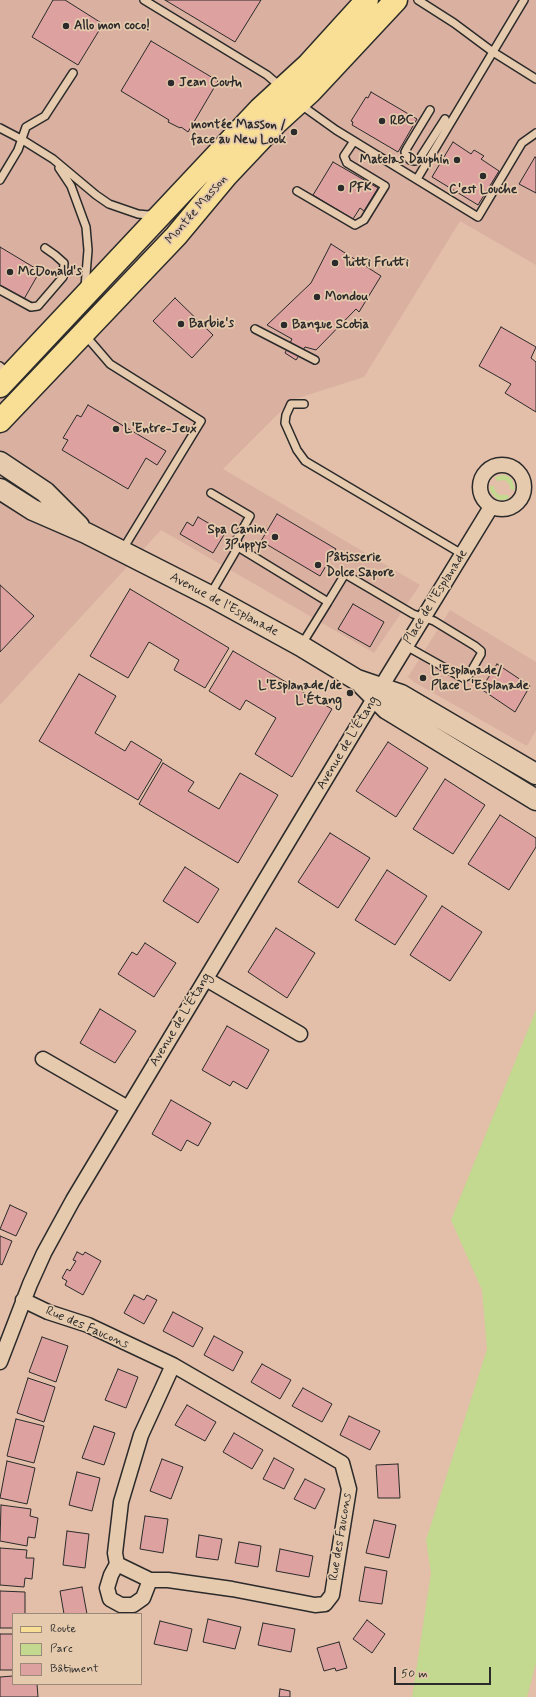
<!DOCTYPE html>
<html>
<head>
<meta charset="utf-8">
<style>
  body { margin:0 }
  #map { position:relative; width:536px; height:1697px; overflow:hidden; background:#e3bea9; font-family:Mynerve,sans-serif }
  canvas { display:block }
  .legend { position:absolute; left:12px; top:1613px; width:130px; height:72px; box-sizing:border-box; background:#e6caad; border:1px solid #9b8a79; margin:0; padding:5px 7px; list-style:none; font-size:12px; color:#2b2b2b }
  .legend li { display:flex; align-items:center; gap:8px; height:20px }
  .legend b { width:20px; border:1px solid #9b8a79 }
  .scale { position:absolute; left:394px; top:1667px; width:97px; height:18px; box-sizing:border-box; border:2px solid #2b2b2b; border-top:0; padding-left:5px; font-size:12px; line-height:14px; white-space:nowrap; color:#2b2b2b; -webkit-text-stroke:3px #e6caad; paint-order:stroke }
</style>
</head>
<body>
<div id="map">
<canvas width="536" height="1697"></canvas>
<ul class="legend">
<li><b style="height:5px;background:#f9df96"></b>Route</li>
<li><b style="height:11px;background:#c2d98f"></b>Parc</li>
<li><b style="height:11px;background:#dda29f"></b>Bâtiment</li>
</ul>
<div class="scale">50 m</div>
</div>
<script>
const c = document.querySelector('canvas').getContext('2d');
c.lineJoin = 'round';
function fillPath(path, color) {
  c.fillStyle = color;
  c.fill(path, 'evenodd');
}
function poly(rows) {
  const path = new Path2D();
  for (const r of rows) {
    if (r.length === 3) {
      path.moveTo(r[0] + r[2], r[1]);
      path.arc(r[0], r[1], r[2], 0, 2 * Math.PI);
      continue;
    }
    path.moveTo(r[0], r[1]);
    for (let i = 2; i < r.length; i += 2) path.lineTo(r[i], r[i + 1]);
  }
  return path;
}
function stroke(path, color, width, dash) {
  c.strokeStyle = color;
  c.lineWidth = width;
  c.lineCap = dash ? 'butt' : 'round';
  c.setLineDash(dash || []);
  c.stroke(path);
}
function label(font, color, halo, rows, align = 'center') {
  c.font = font + ' Mynerve,sans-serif';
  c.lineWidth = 3.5;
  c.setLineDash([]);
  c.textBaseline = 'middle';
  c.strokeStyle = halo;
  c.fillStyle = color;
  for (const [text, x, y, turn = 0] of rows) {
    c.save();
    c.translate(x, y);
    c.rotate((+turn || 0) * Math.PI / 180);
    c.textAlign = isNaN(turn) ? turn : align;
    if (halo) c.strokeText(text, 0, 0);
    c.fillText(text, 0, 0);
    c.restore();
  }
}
fillPath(poly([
  [0,0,536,0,536,265,460,221,364,377,292,400,223,469,420,585,374,653,161,530,0,705],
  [450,610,536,662,536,730,527,746,414,682,408,677]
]), '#dab0a1');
fillPath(poly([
  [503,475,508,476,512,480,515,490,510,489,510,485,505,480,497,481,495,477],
  [490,486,494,486,495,491,499,495,508,495,509,499,501,500,497,499,490,491],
  [536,1010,536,1663,527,1697,412,1697,431,1573,426,1540,487,1349,482,1290,451,1220]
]), '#c2d98f');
const building = poly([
  [53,0,65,0,103,24,78,65,32,37,53,0],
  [165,0,261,0,235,42,165,0],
  [151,41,218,81,188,132,181,127,180,128,168,122,169,120,121,91,151,41],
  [371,92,417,119,398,152,352,125,353,122,351,121,366,97,368,98,371,92],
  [453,142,471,154,474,150,484,156,481,159,499,171,478,205,432,177,453,142],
  [535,157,536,158,536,193,519,184,535,157],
  [333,162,378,188,364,211,360,208,353,219,313,195,333,162],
  [331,244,381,276,359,312,356,309,316,350,305,347,296,360,285,353,292,339,267,325,311,283,331,244],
  [0,247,40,271,24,299,0,285,0,247],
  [175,298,213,335,192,358,153,321,175,298],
  [501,327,536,347,531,358,536,362,536,412,505,393,511,384,479,366,501,327],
  [88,405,166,451,157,465,146,458,128,489,62,450,68,440,63,438,77,415,81,417,88,405],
  [277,514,336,549,320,576,261,541,277,514],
  [198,517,225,533,213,553,180,534,187,522,193,526,198,517],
  [0,585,34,616,0,652,0,585],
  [130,589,229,648,205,688,174,670,179,660,149,642,128,678,90,656,130,589],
  [353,604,384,622,370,647,338,629,353,604],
  [233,651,332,709,292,777,255,754,276,718,246,700,240,710,209,691,233,651],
  [497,664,530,686,515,712,481,689,497,664],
  [79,674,116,696,95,733,125,751,131,741,162,760,138,800,39,741,79,674],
  [388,742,428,768,396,817,356,791,388,742],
  [163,763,194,782,188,791,219,809,240,773,278,795,238,863,139,804,163,763],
  [445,779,485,805,453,854,413,829,445,779],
  [500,815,536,838,536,847,509,890,468,864,500,815],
  [330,833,370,858,338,908,298,882,330,833],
  [185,867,219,889,198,923,163,901,185,867],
  [387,870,427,896,395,945,355,920,387,870],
  [442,906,482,932,450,981,410,955,442,906],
  [276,928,315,953,287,998,248,972,276,928],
  [145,943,176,963,154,997,118,974,132,952,137,955,145,943],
  [100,1009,136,1031,115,1063,80,1043,100,1009],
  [227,1026,269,1050,247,1089,233,1081,230,1086,202,1070,227,1026],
  [171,1100,211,1123,198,1146,187,1140,181,1151,152,1134,171,1100],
  [10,1205,27,1213,16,1236,0,1229,10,1205],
  [0,1236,12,1241,2,1265,0,1264,0,1236],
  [77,1252,83,1255,85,1252,101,1261,83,1295,65,1285,67,1281,62,1278,67,1269,70,1271,76,1261,73,1260,77,1252],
  [134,1295,144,1300,147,1295,157,1300,144,1324,124,1313,134,1295],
  [173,1312,203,1328,193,1347,163,1331,173,1312],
  [214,1336,243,1352,233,1371,204,1355,214,1336],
  [42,1337,68,1346,56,1382,29,1372,42,1337],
  [262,1364,291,1380,280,1399,251,1382,262,1364],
  [118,1369,138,1377,126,1408,105,1400,118,1369],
  [28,1378,55,1387,44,1422,17,1413,28,1378],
  [303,1388,332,1404,322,1422,292,1406,303,1388],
  [187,1405,216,1422,205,1441,175,1425,187,1405],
  [349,1416,380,1431,370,1450,340,1435,349,1416],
  [16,1419,44,1426,34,1463,7,1456,16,1419],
  [94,1426,115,1433,104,1465,82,1458,94,1426],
  [234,1433,263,1450,252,1469,223,1452,234,1433],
  [274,1458,294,1469,284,1489,263,1479,274,1458],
  [162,1459,183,1467,171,1499,150,1491,162,1459],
  [7,1461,35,1468,27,1504,0,1498,7,1461],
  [398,1464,400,1498,378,1498,376,1465,398,1464],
  [77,1472,100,1478,92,1511,69,1505,77,1472],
  [305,1479,325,1489,315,1509,294,1499,305,1479],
  [1,1505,31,1509,30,1516,38,1518,35,1538,28,1537,27,1546,0,1541,1,1505],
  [145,1516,168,1519,163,1553,140,1549,145,1516],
  [374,1520,396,1525,389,1558,366,1553,374,1520],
  [67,1531,89,1534,85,1568,63,1565,67,1531],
  [199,1535,222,1539,218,1560,196,1557,199,1535],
  [239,1542,261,1546,258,1567,235,1563,239,1542],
  [0,1548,27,1550,26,1558,34,1558,32,1579,25,1578,24,1587,0,1585,0,1548],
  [280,1549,313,1556,309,1577,276,1571,280,1549],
  [365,1567,387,1571,382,1604,359,1601,365,1567],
  [82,1587,87,1614,64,1614,60,1591,82,1587],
  [0,1591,25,1592,25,1614,13,1614,13,1628,0,1628,0,1591],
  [208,1619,241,1627,235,1649,203,1642,208,1619],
  [367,1620,385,1634,372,1653,353,1639,367,1620],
  [160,1621,192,1629,187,1651,154,1644,160,1621],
  [263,1623,295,1629,291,1652,258,1645,263,1623],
  [0,1634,13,1634,13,1670,0,1670,0,1634],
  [339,1642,347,1668,336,1671,335,1668,324,1671,317,1648,339,1642],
  [13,1676,13,1684,37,1684,38,1697,0,1697,0,1677,13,1676],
  [280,1689,290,1691,290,1697,279,1697,280,1689]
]);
fillPath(building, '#dda29f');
stroke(building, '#2b2b2b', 1);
const lane = poly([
  [144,0,267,75,281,87],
  [418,0,454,23,493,52,536,79],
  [301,105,336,130,478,217,522,143,536,133],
  [430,110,407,148,405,152,406,156,410,160,415,161,420,158,445,119],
  [0,128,21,139,53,159,96,195,109,204,138,214,148,215,154,213],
  [59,168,71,186,86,227,88,250,85,287],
  [417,179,524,0],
  [0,180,18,150,26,127,45,116,73,73],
  [297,191,355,225,364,220,385,186,347,163,344,156,354,141],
  [0,290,31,307,38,306,63,277,64,263,55,255,45,248],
  [255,329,315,360],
  [85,335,110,364,201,421,123,549],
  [0,366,9,374],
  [304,404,291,404,286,415,285,423,297,450,305,461,462,554],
  [211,493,250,516,237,539,238,547],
  [210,595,238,547,328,602,302,644],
  [328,602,345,574,413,614,434,621,475,646,481,651,481,654,469,675,463,678,406,646]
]);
const street = poly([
  [502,487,22],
  [206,979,300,1034],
  [43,1059,128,1108],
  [23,1300,48,1312,88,1325,173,1365,342,1463,349,1489,332,1595,325,1604,315,1605,232,1589,168,1580,150,1580,117,1564,115,1553,121,1502,141,1435,173,1365],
  [0,1362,30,1284,44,1253,73,1200,375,697,491,507],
  [117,1564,111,1575,107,1588,110,1599,121,1605,133,1605,143,1598,150,1580]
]);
const secondary = poly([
  [0,462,45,492,79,526],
  [0,489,33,510,86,533,210,596,301,646,357,680,401,695,536,774],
  [362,684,387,709,536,800]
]);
const primary = poly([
  [0,386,260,109,309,64,367,0],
  [0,421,176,236,226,176,277,122,311,91,396,0]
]);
stroke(lane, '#2b2b2b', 10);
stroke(street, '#2b2b2b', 17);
stroke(secondary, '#2b2b2b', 23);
stroke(primary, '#2b2b2b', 25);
stroke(lane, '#e6caad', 7);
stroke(street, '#e6caad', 14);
stroke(secondary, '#e6caad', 20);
stroke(primary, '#f9df96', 22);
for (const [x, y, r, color] of [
  [66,26,4,"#2b2b2b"],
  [171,83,4,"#2b2b2b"],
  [382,121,4,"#2b2b2b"],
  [294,132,4,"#2b2b2b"],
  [457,160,4,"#2b2b2b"],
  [483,176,4,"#2b2b2b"],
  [341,188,4,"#2b2b2b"],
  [335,263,4,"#2b2b2b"],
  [10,272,4,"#2b2b2b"],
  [317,297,4,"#2b2b2b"],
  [181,324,4,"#2b2b2b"],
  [284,325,4,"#2b2b2b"],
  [116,429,4,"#2b2b2b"],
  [275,537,4,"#2b2b2b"],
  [318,565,4,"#2b2b2b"],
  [423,678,4,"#2b2b2b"],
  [350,693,4,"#2b2b2b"]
]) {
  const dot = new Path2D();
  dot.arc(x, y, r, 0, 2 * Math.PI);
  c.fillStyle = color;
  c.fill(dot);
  stroke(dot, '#e6caad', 1.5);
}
label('bold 13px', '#2b2b2b', '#e6caad', [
  ["Allo mon coco!",74,26],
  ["Jean Coutu",179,83],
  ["RBC",390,121],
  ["montée Masson /",286,125,"right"],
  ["face au New Look",286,140,"right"],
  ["Matelas Dauphin",449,160,"right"],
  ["PFK",349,188],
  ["C'est Louche",483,190,"center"],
  ["Tutti Frutti",343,263],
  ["McDonald's",18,272],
  ["Mondou",325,297],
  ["Barbie's",189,324],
  ["Banque Scotia",292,325],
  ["L'Entre-Jeux",124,429],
  ["Spa Canin",267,530,"right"],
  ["3Puppys",267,545,"right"],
  ["Pâtisserie",326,558],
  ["Dolce Sapore",326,573],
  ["L'Esplanade/",431,671],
  ["Place L'Esplanade",431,686],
  ["L'Esplanade/de",342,686,"right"],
  ["L'Étang",342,701,"right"]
], 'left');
label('13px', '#2b2b2b', '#e6caad', [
  ["Montée Masson",197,210,-49],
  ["Place de l'Esplanade",436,597,-58],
  ["Avenue de l'Esplanade",224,605,28],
  ["Avenue de L'Étang",348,743,-59],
  ["Avenue de L'Étang",181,1020,-59],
  ["Rue des Faucons",87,1328,23],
  ["Rue des Faucons",341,1537,-81]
]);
</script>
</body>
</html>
